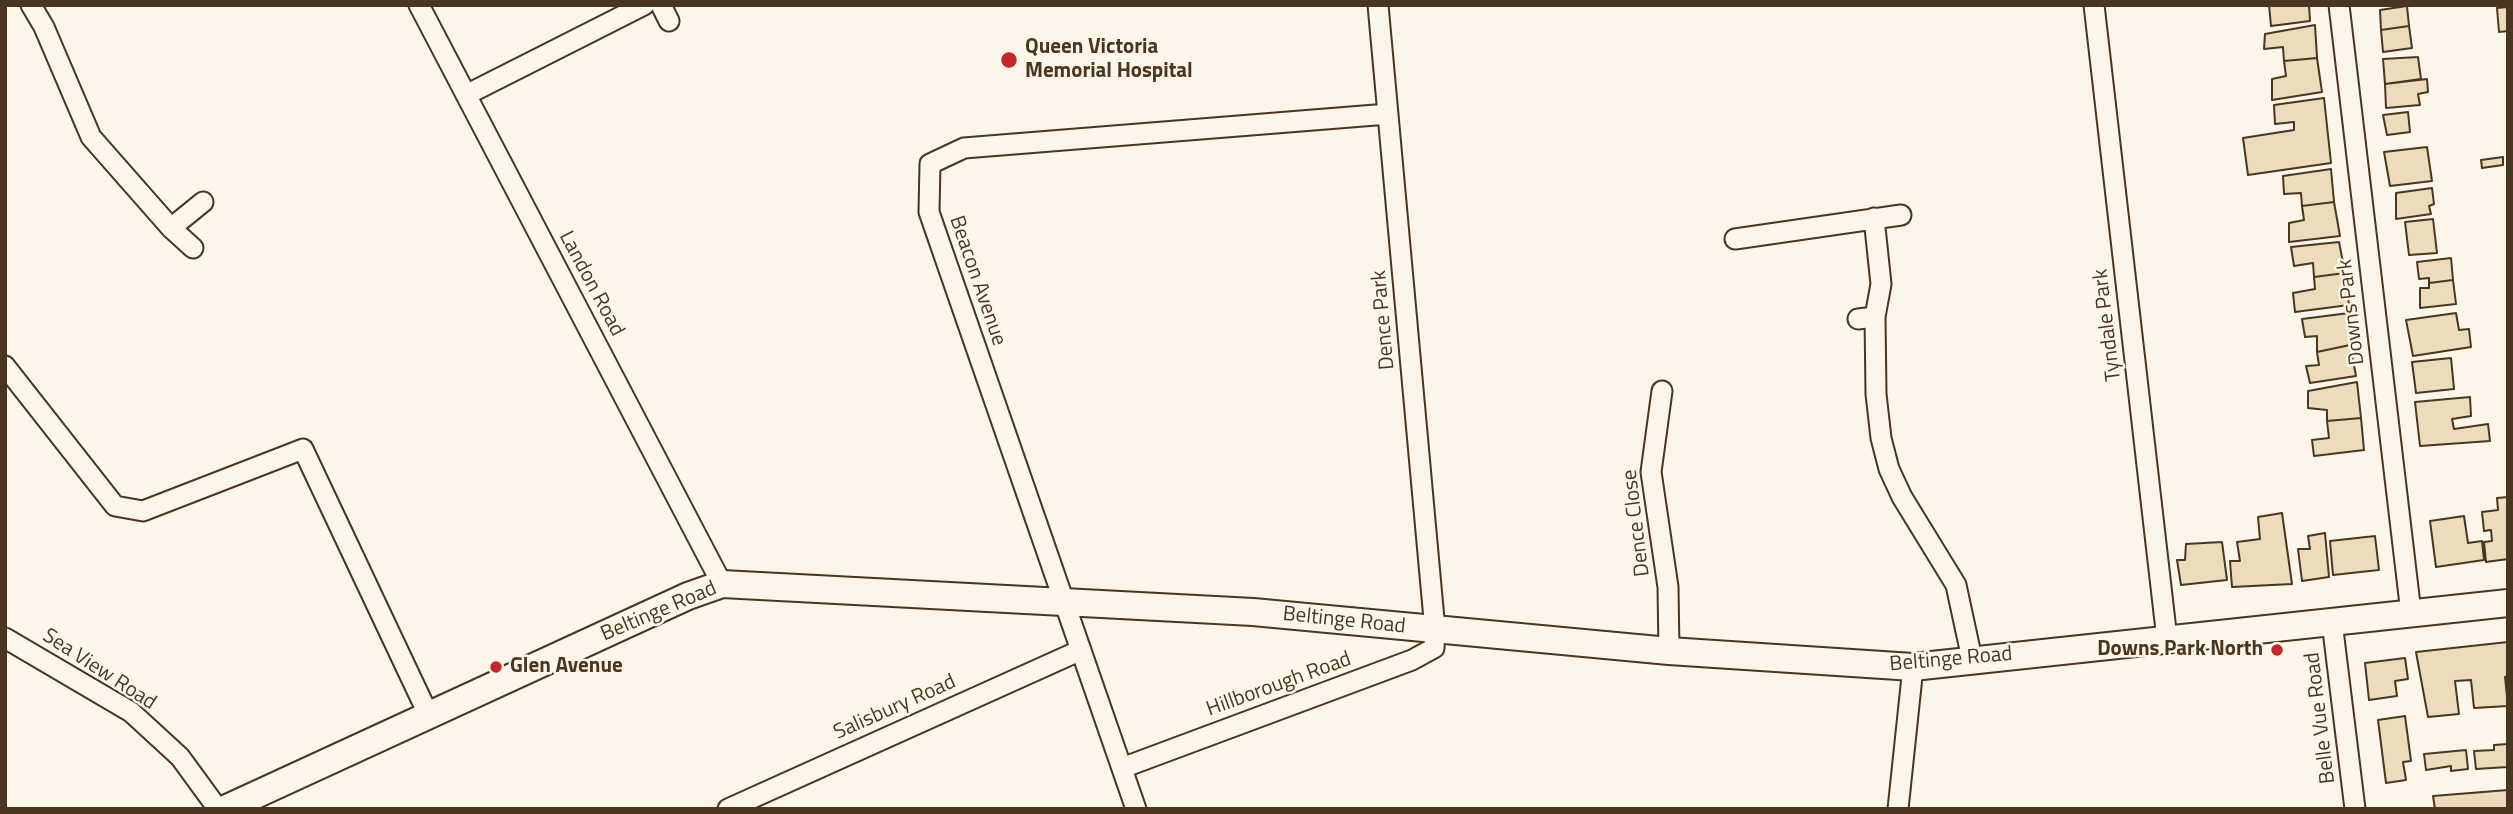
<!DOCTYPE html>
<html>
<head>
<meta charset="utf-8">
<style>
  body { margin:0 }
  #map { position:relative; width:2513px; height:814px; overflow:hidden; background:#fbf6e9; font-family:"Titillium Web",sans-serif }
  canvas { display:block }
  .frame { position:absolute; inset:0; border:7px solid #4a3520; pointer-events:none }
</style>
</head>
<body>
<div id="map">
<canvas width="2513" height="814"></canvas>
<div class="frame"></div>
</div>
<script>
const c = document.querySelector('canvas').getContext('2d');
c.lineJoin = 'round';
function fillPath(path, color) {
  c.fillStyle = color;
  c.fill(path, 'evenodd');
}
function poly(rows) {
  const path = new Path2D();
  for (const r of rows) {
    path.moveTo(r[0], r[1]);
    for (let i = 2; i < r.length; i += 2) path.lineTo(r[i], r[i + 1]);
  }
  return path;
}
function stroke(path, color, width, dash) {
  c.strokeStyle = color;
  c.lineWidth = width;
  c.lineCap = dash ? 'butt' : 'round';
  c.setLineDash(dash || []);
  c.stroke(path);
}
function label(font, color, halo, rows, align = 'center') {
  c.font = font + ' "Titillium Web",sans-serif';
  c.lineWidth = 5;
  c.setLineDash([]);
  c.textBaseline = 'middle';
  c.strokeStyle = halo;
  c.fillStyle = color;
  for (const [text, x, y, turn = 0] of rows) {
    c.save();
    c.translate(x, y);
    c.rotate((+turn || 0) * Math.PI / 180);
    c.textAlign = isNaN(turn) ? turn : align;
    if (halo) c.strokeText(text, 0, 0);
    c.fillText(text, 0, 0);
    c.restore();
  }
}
const building = poly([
  [2269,5,2309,5,2310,21,2271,26,2269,5],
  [2407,6,2409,26,2381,30,2380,10,2407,6],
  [2508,7,2508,31,2499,32,2497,8,2508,7],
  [2315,25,2317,58,2284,61,2283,47,2264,49,2265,34,2315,25],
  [2409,26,2412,48,2383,52,2381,30,2409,26],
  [2418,57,2421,79,2385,84,2383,59,2418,57],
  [2317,58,2322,92,2272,100,2272,79,2286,76,2284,61,2317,58],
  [2427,79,2428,92,2418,94,2420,105,2386,108,2385,84,2427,79],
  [2324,98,2331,163,2248,175,2243,138,2294,130,2294,122,2275,124,2274,105,2324,98],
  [2408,112,2410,132,2387,135,2383,115,2408,112],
  [2427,147,2432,181,2390,186,2384,152,2427,147],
  [2503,157,2503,165,2482,168,2481,160,2503,157],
  [2331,169,2334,202,2302,206,2301,193,2284,194,2283,176,2331,169],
  [2432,188,2434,204,2429,206,2431,214,2396,219,2396,193,2432,188],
  [2334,202,2340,236,2289,242,2289,223,2304,220,2302,206,2334,202],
  [2433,219,2437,253,2409,255,2405,222,2433,219],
  [2339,242,2345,273,2314,277,2313,263,2294,266,2291,247,2339,242],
  [2451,258,2453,280,2429,283,2429,278,2419,279,2417,262,2451,258],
  [2345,273,2349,305,2295,312,2293,293,2315,289,2314,277,2345,273],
  [2453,280,2456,304,2420,308,2420,288,2429,288,2429,283,2453,280],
  [2349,313,2350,345,2317,352,2317,336,2305,337,2302,319,2349,313],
  [2456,313,2459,330,2469,329,2471,347,2413,356,2406,320,2456,313],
  [2350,345,2356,376,2310,383,2306,366,2319,365,2317,352,2350,345],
  [2451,358,2454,389,2416,393,2412,362,2451,358],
  [2357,382,2361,418,2327,421,2327,410,2308,408,2308,391,2357,382],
  [2470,397,2471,416,2452,419,2454,429,2488,424,2490,441,2420,446,2415,402,2470,397],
  [2361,418,2364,450,2314,456,2312,440,2329,438,2327,421,2361,418],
  [2508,497,2508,559,2486,562,2484,542,2492,541,2491,530,2484,531,2482,512,2498,510,2497,498,2508,497],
  [2282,513,2292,584,2232,587,2230,561,2240,561,2237,542,2260,539,2258,517,2282,513],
  [2464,516,2468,543,2482,541,2484,560,2436,567,2430,521,2464,516],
  [2325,533,2329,577,2302,581,2298,549,2310,549,2308,536,2325,533],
  [2375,536,2379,570,2333,575,2330,541,2375,536],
  [2222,542,2227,580,2181,585,2177,560,2185,560,2186,544,2222,542],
  [2508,642,2508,676,2505,677,2508,706,2474,708,2471,680,2455,681,2459,714,2428,717,2416,652,2508,642],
  [2405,658,2408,679,2395,681,2397,696,2369,700,2365,663,2405,658],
  [2405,716,2411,761,2403,762,2406,780,2386,783,2378,720,2405,716],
  [2508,744,2508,767,2476,769,2474,751,2494,750,2494,745,2508,744],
  [2466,750,2468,769,2451,771,2451,766,2426,770,2424,754,2466,750],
  [2508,790,2508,809,2435,809,2433,796,2508,790]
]);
fillPath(building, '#ecdcbc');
stroke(building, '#4a3520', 2);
const street = poly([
  [31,5,44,27,91,137,171,228,193,248],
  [419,5,722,584],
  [661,5,669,21],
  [2094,5,2167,639],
  [2339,5,2411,613],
  [466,95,644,5],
  [1874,218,1881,284,1875,317,1876,394,1881,438,1889,469,1902,497,1956,585,1972,659],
  [171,228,203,202],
  [1735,239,1901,215],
  [1858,319,1875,317],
  [5,366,115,506,143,511,303,449,429,716],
  [1662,391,1651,472,1668,587,1669,651],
  [2332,622,2355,809],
  [5,638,131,712,180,757,218,809],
  [1122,768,1412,660,1434,648,1435,630,1378,5],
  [728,809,1081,650],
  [1136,809,929,212,930,164,964,148,1388,114],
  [1898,809,1913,667]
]);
const secondary = poly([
  [225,809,688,596,722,584,1253,612,1669,651,1913,667,2508,603]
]);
stroke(street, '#4a3520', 23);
stroke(secondary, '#4a3520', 30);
stroke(street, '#fbf6e9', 19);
stroke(secondary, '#fbf6e9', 26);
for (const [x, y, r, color] of [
  [1009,60,9,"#c62828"],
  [2277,650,7,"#c62828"],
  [496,667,7,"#c62828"]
]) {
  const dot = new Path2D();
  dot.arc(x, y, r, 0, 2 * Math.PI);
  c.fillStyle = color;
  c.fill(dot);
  stroke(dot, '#fbf6e9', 2.5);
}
label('bold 21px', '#4a3520', '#fbf6e9', [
  ["Queen Victoria",1025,48],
  ["Memorial Hospital",1025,72],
  ["Downs Park North",2263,650,"right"],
  ["Glen Avenue",510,667]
], 'left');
label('21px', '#4a3520', '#fbf6e9', [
  ["Beacon Avenue",977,281,71],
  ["Landon Road",591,284,62],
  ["Downs Park",2352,312,-97],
  ["Dence Park",1384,320,-95],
  ["Tyndale Park",2108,325,-97],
  ["Dence Close",1637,523,-97],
  ["Beltinge Road",659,612,-23],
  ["Beltinge Road",1344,621,6],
  ["Beltinge Road",1951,660,-5],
  ["Sea View Road",99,670,33],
  ["Hillborough Road",1279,685,-20],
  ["Salisbury Road",895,708,-24],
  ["Belle Vue Road",2321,718,-97]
]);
</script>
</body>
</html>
